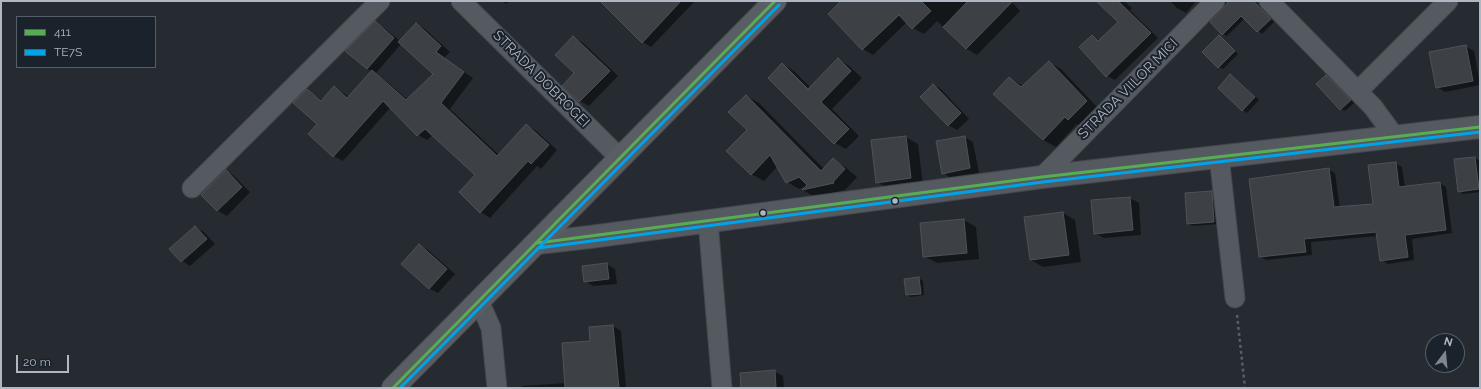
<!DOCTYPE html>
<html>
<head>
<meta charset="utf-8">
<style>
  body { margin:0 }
  #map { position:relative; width:1481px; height:389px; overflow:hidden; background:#262b31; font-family:Raleway,sans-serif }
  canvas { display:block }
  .frame { position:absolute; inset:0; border:2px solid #afb7c3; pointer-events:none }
  .legend { position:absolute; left:16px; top:16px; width:140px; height:52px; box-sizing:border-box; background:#1a222b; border:1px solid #565e68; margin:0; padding:5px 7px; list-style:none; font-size:12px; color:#afb7c3 }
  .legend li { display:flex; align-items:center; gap:8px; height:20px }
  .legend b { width:20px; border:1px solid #565e68 }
  .north { position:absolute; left:1425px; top:333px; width:40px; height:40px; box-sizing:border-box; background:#1a222b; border:1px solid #565e68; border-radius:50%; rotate:16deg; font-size:11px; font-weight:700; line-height:16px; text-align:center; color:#afb7c3 }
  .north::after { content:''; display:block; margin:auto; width:14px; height:18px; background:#7f8690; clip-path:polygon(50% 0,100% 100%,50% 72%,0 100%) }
  .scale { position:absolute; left:16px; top:355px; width:53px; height:18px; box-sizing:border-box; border:2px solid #afb7c3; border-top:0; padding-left:5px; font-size:12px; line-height:14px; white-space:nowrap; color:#afb7c3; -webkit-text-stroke:3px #1a222b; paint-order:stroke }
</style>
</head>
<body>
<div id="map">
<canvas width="1481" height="389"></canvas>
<div class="frame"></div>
<ul class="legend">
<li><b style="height:5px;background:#56ad53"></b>411</li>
<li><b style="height:5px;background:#00a3e8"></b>TE7S</li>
</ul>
<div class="north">N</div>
<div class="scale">20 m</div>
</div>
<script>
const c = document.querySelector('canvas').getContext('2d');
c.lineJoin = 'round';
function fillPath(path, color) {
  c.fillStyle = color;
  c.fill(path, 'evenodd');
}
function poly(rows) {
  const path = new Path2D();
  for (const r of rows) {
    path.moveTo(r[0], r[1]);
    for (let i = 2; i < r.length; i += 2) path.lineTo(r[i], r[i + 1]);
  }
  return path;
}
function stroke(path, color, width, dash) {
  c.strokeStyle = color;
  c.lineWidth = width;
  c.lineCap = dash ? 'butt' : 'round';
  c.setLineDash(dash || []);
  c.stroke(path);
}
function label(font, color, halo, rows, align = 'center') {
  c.font = font + ' Raleway,sans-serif';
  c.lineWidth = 4;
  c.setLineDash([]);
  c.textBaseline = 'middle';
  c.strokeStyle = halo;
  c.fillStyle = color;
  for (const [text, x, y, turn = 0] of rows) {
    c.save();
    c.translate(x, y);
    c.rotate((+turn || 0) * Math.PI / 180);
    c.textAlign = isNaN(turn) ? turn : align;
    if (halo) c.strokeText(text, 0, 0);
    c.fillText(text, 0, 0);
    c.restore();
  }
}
fillPath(poly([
  [501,1,509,1,506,4],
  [602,1,695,1,651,47,643,42],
  [842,1,1011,1,1020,11,977,55,967,49,937,21,924,34,913,28,907,22,873,55,863,49],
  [1103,1,1124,1,1132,8,1130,10,1158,38,1115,80,1107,76,1092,36,1100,41,1119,22],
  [1170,1,1196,1,1186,13,1177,8],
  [1231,1,1253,1,1274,22,1262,34,1245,18,1227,36,1223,34],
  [375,23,384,28,400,41,416,24,425,29,450,52,444,58,473,78,450,109,499,155,526,125,535,130,557,150,541,169,537,166,490,218,481,212,460,192,476,175,433,135,427,140,418,135,390,108,343,161,334,156,309,134,319,124,307,90,322,100,335,87,349,97,372,71,367,69],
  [401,44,435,74,408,100,381,77,376,73],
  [1219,36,1238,54,1223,69,1219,67],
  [573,38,582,42,618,76,589,106,580,101,564,86,576,73],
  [1465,46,1474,51,1480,85,1445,92,1437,87],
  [838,59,849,66,862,78,832,109,859,136,846,149,835,143,782,64,794,71,810,87],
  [1049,62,1061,69,1099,109,1080,126,1077,124,1056,147,1043,140,995,94,1010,78,1023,86],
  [1231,75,1259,100,1247,113,1243,110],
  [1326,76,1330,79,1354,103,1345,111,1341,109],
  [934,85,942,90,969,119,957,130,948,125],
  [746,96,759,103,824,169,833,160,845,167,857,177,845,190,815,197,803,190,807,186,799,189,787,182,778,166,764,181,751,174],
  [906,137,918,144,923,185,890,189,877,182],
  [964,137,973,142,979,173,951,178,943,173],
  [1475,158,1479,160,1480,192,1463,194,1459,191],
  [1395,163,1402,167,1405,188,1439,183,1446,187,1452,233,1412,239,1414,260,1388,264,1381,260,1378,236,1311,242,1312,255,1266,260,1260,256,1328,169,1335,173,1340,208,1374,205],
  [226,171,234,176,250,192,227,216,218,211,202,195],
  [1212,192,1216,195,1218,224,1192,226,1188,224],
  [1130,198,1139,203,1141,235,1104,238,1095,233],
  [1063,213,1075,220,1081,262,1043,267,1031,260],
  [964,220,976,227,979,259,937,263,924,256],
  [195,227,204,232,215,244,190,266,182,261],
  [419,245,428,250,455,274,438,293,430,289,402,264],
  [607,264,615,269,617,284,593,286,585,281],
  [919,278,923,281,924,295,911,297,907,295],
  [613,326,621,331,626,388,522,388,522,386,566,383,591,341],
  [774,371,783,376,784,388,742,388]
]), '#0007');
const building = poly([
  [600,1,681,1,642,43,600,1],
  [841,1,921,1,931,11,912,29,899,15,862,50,828,14,841,1],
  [968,1,1013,1,966,49,943,27,968,1],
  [1096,1,1118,1,1151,33,1106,77,1079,47,1092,35,1098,41,1118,22,1096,1],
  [1226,1,1255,1,1254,2,1271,19,1257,32,1241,16,1222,35,1210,22,1228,3,1226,1],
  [375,21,394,38,367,69,345,51,375,21],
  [416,23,441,46,436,52,464,72,441,103,497,156,526,124,549,145,531,164,528,161,480,213,459,192,475,175,425,129,417,136,383,101,333,157,308,134,317,124,293,103,307,89,321,101,334,86,347,98,372,70,406,100,433,74,398,42,416,23],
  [1219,35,1235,51,1218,68,1202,52,1219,35],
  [573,36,610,71,579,102,562,86,574,73,555,55,573,36],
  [1466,45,1473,81,1436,88,1429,52,1466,45],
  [838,58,851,71,821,102,849,129,834,144,768,78,782,63,808,89,838,58],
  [1049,61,1087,101,1068,120,1065,117,1043,140,993,94,1009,77,1021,87,1049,61],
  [1230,74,1255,97,1242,111,1218,88,1230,74],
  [1326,75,1351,100,1340,110,1316,84,1326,75],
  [933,84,961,113,948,126,920,97,933,84],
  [746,95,821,171,833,158,845,169,833,182,834,183,802,190,807,185,799,177,786,183,770,155,751,175,726,151,747,130,728,112,746,95],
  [906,136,911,178,876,183,871,140,906,136],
  [965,136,970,168,942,174,936,141,965,136],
  [1475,157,1479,189,1458,192,1454,159,1475,157],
  [1396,162,1399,187,1440,182,1446,230,1405,235,1408,257,1380,261,1376,232,1304,239,1306,252,1259,257,1249,179,1329,168,1334,207,1373,204,1368,165,1396,162],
  [226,170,242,187,217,211,201,195,226,170],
  [1212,191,1214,222,1187,224,1185,193,1212,191],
  [1130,197,1133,230,1094,234,1091,200,1130,197],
  [1063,212,1069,255,1030,260,1024,217,1063,212],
  [964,219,967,253,923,257,920,223,964,219],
  [195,226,207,239,181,262,169,249,195,226],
  [419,244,447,269,429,289,401,264,419,244],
  [607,263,609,279,584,282,582,266,607,263],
  [919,277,921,294,906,295,904,279,919,277],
  [613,325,619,388,565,388,562,343,590,341,589,327,613,325],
  [775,370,776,388,741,388,740,373,775,370]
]);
fillPath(building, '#3d4146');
stroke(building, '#4e5259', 1);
const minor = poly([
  [461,1,620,158],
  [1269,1,1373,107,1395,137],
  [1358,91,1448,1],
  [1219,156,1235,298],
  [1042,177,1215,1],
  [192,188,380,1],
  [708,221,722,388],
  [479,301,491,328,497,388]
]);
const tertiary = poly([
  [537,243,590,237,1042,177,1480,127]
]);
const secondary = poly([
  [393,388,775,1]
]);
stroke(minor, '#44474c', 21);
stroke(tertiary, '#44474c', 24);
stroke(secondary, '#44474c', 24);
stroke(poly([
  [1237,315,1245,388]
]), '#595e63', 2.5, [3, 3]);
stroke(minor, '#555960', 19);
stroke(tertiary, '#555960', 22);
stroke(secondary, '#595e64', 22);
stroke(poly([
  [537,243,1042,177,1480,127],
  [393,388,775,1]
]), '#56ad53', 3);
stroke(poly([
  [538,248,1043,182,1480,132],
  [400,388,779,5]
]), '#00a3e8', 3);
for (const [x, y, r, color] of [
  [895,201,3.5,"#afb7c3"],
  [763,213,3.5,"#afb7c3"]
]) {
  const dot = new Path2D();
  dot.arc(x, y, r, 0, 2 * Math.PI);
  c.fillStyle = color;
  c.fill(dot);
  stroke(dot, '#1a222b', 1.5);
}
label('14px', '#afb7c3', '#1a222b', [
  ["STRADA DOBROGEI",541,79,45],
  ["STRADA VIILOR MICI",1128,89,-45]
]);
</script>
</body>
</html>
